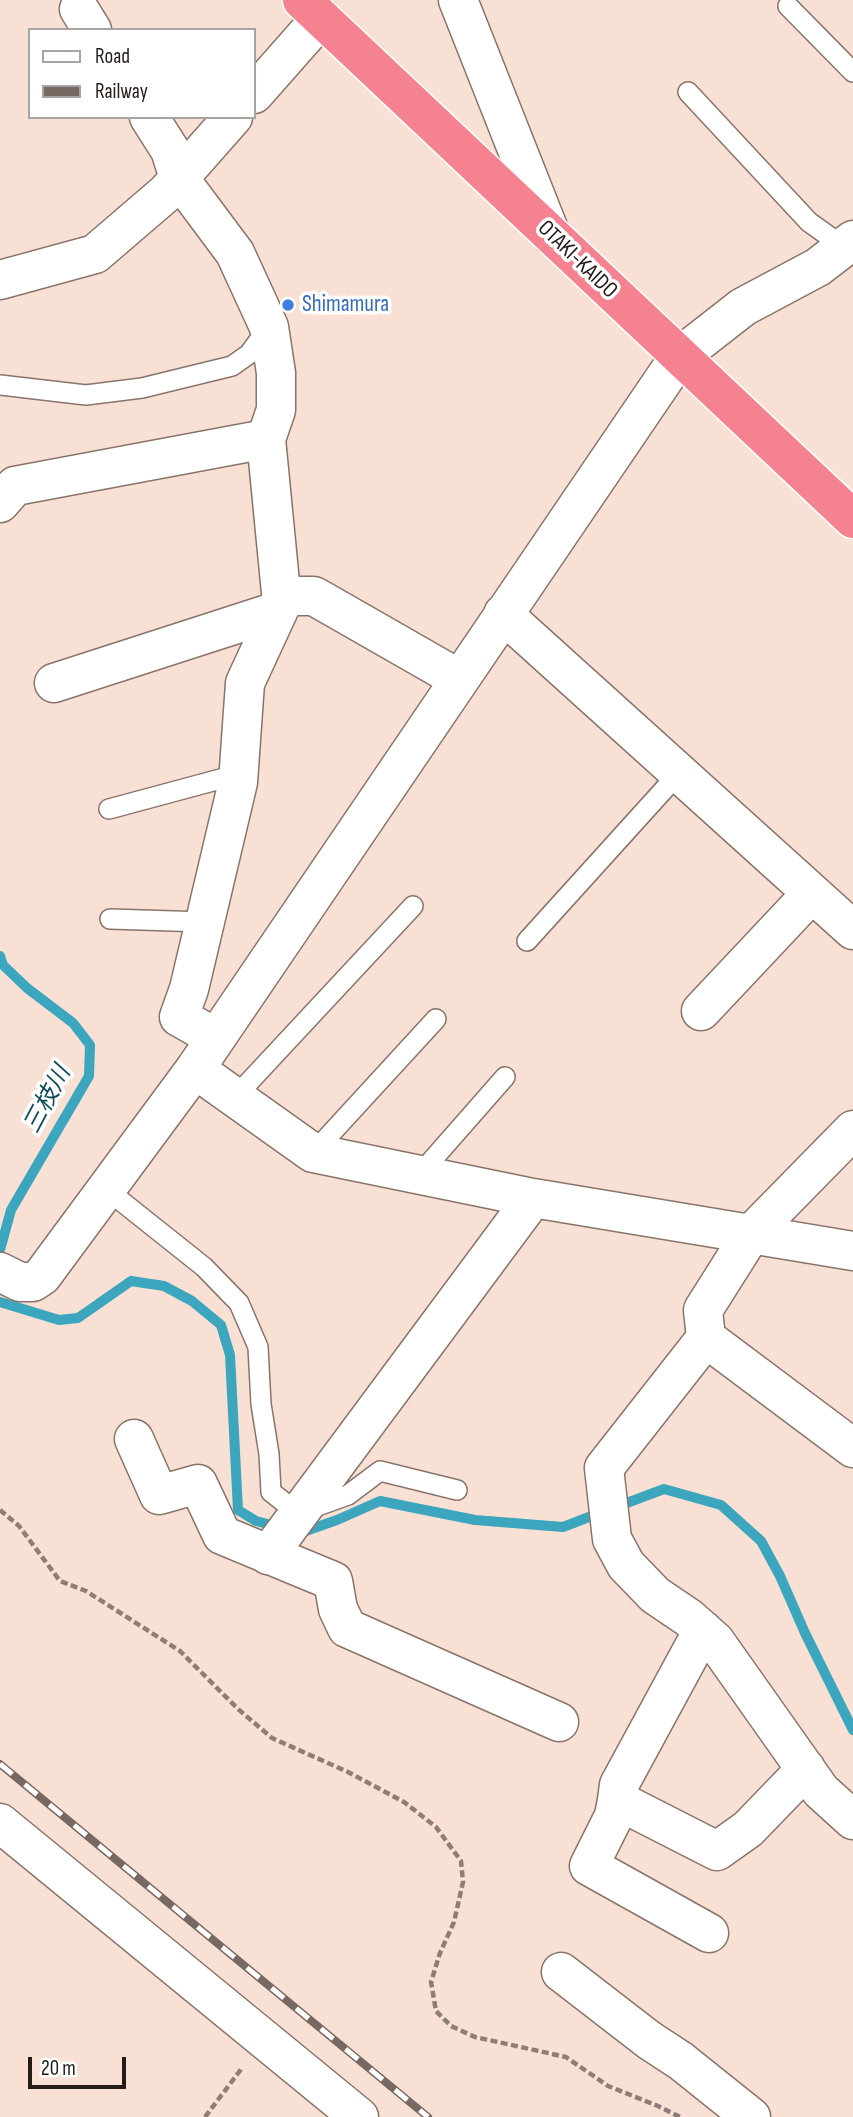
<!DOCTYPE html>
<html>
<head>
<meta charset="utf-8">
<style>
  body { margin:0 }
  #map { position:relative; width:853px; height:2117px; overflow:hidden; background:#f8e0d5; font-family:"Sofia Sans Condensed",sans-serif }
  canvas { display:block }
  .legend { position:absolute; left:28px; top:28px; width:228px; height:91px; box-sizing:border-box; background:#fff; border:2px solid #a7a4a3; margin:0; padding:9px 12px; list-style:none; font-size:21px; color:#241c18 }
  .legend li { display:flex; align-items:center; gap:14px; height:35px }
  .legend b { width:35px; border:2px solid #a7a4a3 }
  .scale { position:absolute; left:28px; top:2057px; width:98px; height:32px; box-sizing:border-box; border:4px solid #241c18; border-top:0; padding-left:9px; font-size:21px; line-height:24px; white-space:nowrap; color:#241c18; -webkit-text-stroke:5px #fff; paint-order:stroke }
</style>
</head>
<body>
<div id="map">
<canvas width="853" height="2117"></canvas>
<ul class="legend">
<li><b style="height:9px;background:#fff"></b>Road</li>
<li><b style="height:9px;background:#776862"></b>Railway</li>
</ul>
<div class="scale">20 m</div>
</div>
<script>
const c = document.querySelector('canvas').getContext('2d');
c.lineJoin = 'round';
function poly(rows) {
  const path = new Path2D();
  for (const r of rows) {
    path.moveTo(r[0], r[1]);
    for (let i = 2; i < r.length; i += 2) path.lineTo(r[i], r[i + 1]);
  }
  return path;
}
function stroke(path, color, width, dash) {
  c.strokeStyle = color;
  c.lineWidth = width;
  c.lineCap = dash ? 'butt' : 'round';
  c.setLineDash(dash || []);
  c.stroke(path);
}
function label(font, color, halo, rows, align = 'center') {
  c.font = font + ' "Sofia Sans Condensed","Noto Sans JP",sans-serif';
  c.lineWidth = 7;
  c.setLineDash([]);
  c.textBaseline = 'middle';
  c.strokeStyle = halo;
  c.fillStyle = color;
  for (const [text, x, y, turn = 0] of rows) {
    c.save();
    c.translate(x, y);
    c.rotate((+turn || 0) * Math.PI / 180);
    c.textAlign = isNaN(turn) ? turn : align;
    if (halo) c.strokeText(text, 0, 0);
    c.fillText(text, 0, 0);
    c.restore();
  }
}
stroke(poly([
  [0,956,3,965,27,988,73,1023,90,1045,89,1076,11,1210,0,1250],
  [0,1302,59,1320,78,1318,131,1281,164,1286,192,1301,221,1325,230,1355,238,1510,256,1521,279,1527],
  [616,1507,664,1489,721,1505,761,1541,780,1576,805,1633,853,1730],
  [300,1533,337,1520,380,1501,475,1520,563,1527,602,1512]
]), '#3ba6bd', 10);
const lane = poly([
  [788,6,853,72],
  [688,92,809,222,844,247],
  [0,385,86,395,142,388,232,366,249,354,268,328],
  [109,809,239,774],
  [110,919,205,922],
  [527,941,679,773],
  [235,1097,413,906],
  [313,1153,436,1019],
  [419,1175,505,1077],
  [106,1189,204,1267,239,1303,258,1347,261,1404,269,1454,271,1492,298,1513,348,1495,380,1471,457,1490]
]);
const street = poly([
  [458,0,551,235],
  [79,9,92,30],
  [254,94,321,18],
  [149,117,170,150,179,178,235,253,269,327,276,373,276,410,266,439,282,603,245,683,238,782,189,989,179,1017,216,1038],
  [0,280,95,254,166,193,233,117],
  [0,503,15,486,266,439],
  [281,596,314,596,459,679],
  [503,614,853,930],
  [54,683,277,611],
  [701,1011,812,893],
  [195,1069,313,1153,533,1198,853,1251],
  [853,1130,751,1234,703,1310,706,1338,853,1448],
  [0,1272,20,1282,33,1282,42,1276,195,1069,679,357,743,307,818,267,853,240],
  [706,1338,604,1468,612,1539,626,1565,655,1595,689,1618,715,1641,821,1791,853,1820],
  [134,1439,159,1495,198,1484,222,1535,333,1581,338,1609,347,1628,559,1722],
  [268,1555,533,1198],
  [703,1630,619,1785,617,1800,717,1851,748,1829,806,1769],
  [617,1800,614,1816,589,1866,709,1933],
  [561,1972,649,2040,681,2061,751,2117]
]);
const secondary = poly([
  [0,1823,359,2117]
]);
const highway = poly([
  [302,0,853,519]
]);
stroke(lane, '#89746a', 22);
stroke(street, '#89746a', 41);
stroke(secondary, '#89746a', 41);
stroke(highway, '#fff', 41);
stroke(poly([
  [0,1510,19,1526,60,1581,86,1591,180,1651,238,1709,272,1738,348,1772,404,1802,436,1827,461,1861,463,1882,454,1922,440,1953,431,1982,436,2011,451,2026,475,2037,566,2057,608,2086,658,2106,680,2117],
  [205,2117,242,2068]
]), '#8d7d76', 4.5, [7, 3.5]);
stroke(lane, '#fff', 19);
stroke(street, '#fff', 38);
stroke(secondary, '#fff', 38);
stroke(highway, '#f48290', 38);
const rail = poly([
  [0,1764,428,2117]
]);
stroke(rail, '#776862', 8);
stroke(rail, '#fff', 5, [16]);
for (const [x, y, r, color] of [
  [288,305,7,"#3f7fe0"]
]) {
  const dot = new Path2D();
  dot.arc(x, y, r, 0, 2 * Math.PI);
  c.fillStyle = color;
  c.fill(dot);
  stroke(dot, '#fff', 2.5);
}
label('23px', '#241c18', '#fff', [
  ["OTAKI-KAIDO",577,260,44]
]);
label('23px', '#366cbe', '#fff', [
  ["Shimamura",302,305]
], 'left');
label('italic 24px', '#0d4c58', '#fff', [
  ["三枝川",48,1100,-62]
]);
</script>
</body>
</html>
